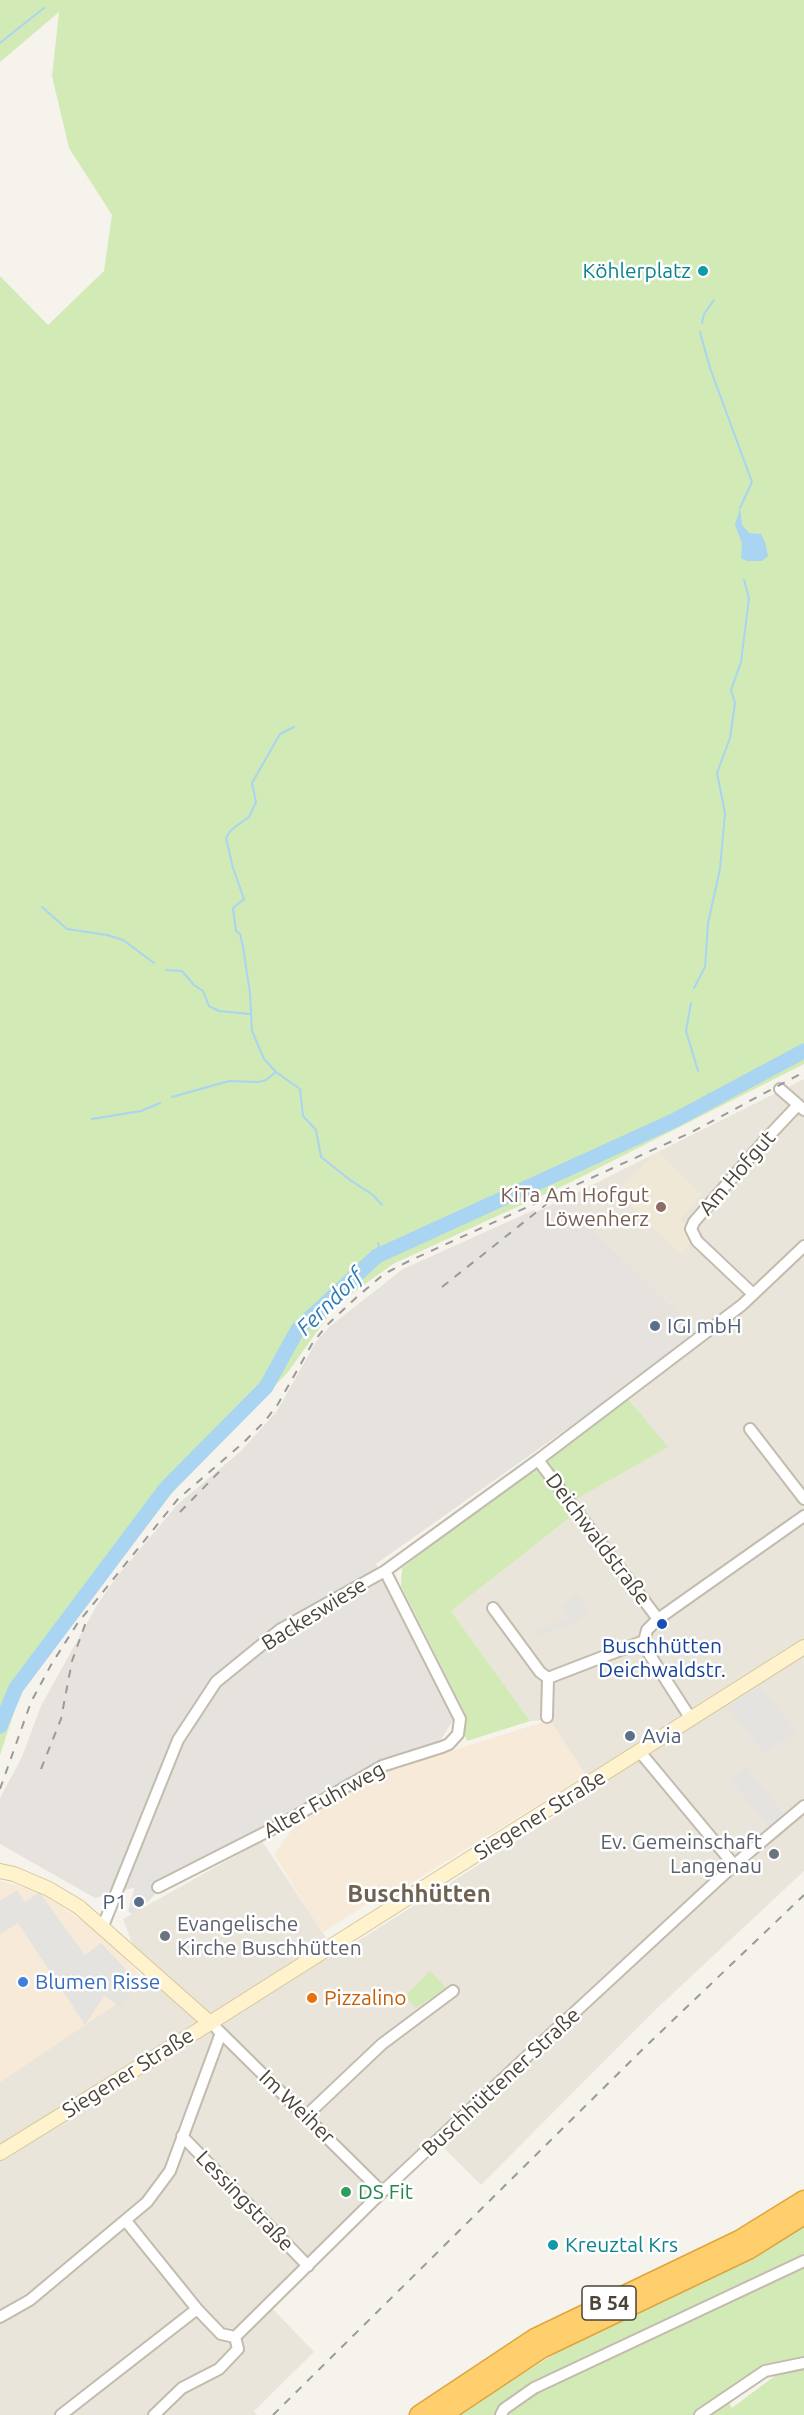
<!DOCTYPE html>
<html>
<head>
<meta charset="utf-8">
<style>
  body { margin:0 }
  canvas { display:block; background:#f6f3ec }
</style>
</head>
<body>
<canvas width="804" height="2415"></canvas>
<script>
const c = document.querySelector('canvas').getContext('2d');
c.lineJoin = 'round';
function fillPath(path, color) {
  c.fillStyle = color;
  c.fill(path, 'evenodd');
}
function poly(rows) {
  const path = new Path2D();
  for (const r of rows) {
    path.moveTo(r[0], r[1]);
    for (let i = 2; i < r.length; i += 2) path.lineTo(r[i], r[i + 1]);
  }
  return path;
}
function stroke(path, color, width, dash) {
  c.strokeStyle = color;
  c.lineWidth = width;
  c.lineCap = dash ? 'butt' : 'round';
  c.setLineDash(dash || []);
  c.stroke(path);
}
function label(font, color, halo, rows, align = 'center') {
  c.font = font + ' Ubuntu,sans-serif';
  c.lineWidth = 5;
  c.setLineDash([]);
  c.textBaseline = 'middle';
  c.strokeStyle = halo;
  c.fillStyle = color;
  for (const [text, x, y, turn = 0] of rows) {
    c.save();
    c.translate(x, y);
    c.rotate((+turn || 0) * Math.PI / 180);
    c.textAlign = isNaN(turn) ? turn : align;
    if (halo) c.strokeText(text, 0, 0);
    c.fillText(text, 0, 0);
    c.restore();
  }
}
fillPath(poly([
  [804,1079,804,1871,652,2013,481,2185,441,2145,271,2307,314,2352,254,2411,257,2415,0,2415,0,2082,147,1983,123,1919,262,1841,337,1954,596,1791,550,1720,530,1721,451,1611,580,1510,575,1500,667,1447,622,1390,698,1331,562,1200]
]), '#eae5da');
fillPath(poly([
  [550,1720,586,1775,382,1901,378,1897,322,1933,274,1854,298,1821,386,1771],
  [0,1881,37,1890,106,1937,147,1983,0,2082]
]), '#f7ead8');
fillPath(poly([
  [562,1200,698,1331,622,1390,376,1564,454,1719,439,1742,381,1759,257,1830,163,1880,95,1898,0,1844,0,1798,22,1757,41,1706,97,1605,115,1579,178,1504,241,1451,277,1411,316,1342,329,1327,403,1269,534,1210,536,1212]
]), '#e6e2dd');
fillPath(poly([
  [659,1153,702,1194,680,1220,686,1226,686,1233,691,1243,681,1254,616,1192,651,1157]
]), '#efe8d6');
fillPath(poly([
  [0,0,804,0,804,1064,567,1184,393,1264,336,1305,288,1372,172,1493,22,1688,0,1755,0,276,48,325,104,271,112,215,69,148,52,76,59,12,0,62],
  [627,1397,668,1447,575,1500,581,1509,451,1611,530,1721,467,1741,462,1729,465,1713,401,1586,402,1568],
  [430,1971,446,1988,416,2008,405,1996],
  [804,2227,804,2255,535,2381,504,2401,495,2415,456,2415,574,2342,772,2247],
  [804,2268,804,2415,509,2415,513,2409,542,2389],
  [776,2375,732,2408,724,2393]
]), '#d2eab5');
fillPath(poly([
  [577,1594,589,1611,573,1623,539,1636,536,1630,569,1618,561,1605],
  [760,1686,796,1731,765,1753,727,1707],
  [746,1766,784,1814,769,1827,730,1779],
  [147,1876,157,1893,133,1915,128,1911,136,1883],
  [17,1890,25,1902,39,1892,85,1955,101,1943,141,1985,119,2005,104,1996,85,2025,18,1923,0,1934,0,1901]
]), '#e5e3e0');
fillPath(poly([
  [740,508,742,525,749,533,761,534,765,542,768,556,762,561,747,561,741,558,742,543,735,525]
]), '#a9d4f2');
stroke(poly([
  [0,43,44,8],
  [702,323,704,314,714,300],
  [700,332,710,368,752,482,740,508],
  [294,727,280,734,252,783,256,802,249,817,231,830,226,838,233,868,244,899,233,908,236,931,240,934,243,947,250,993,252,1031,264,1059,276,1072,300,1089,303,1116,316,1130,321,1157,350,1180,373,1195,382,1205],
  [42,907,67,929,107,935,123,940,154,963],
  [166,970,182,971,194,985,203,991,209,1006,219,1011,250,1014],
  [694,988,705,967,708,923,720,869,725,813,717,773,730,738,735,703,731,690,741,662,749,598,744,580],
  [691,1003,686,1031,698,1071],
  [708,1094,711,1100],
  [172,1097,229,1081,258,1082,266,1080,276,1072],
  [92,1119,141,1111,160,1103],
  [378,1243,381,1254]
]), '#a9d4f2', 2);
stroke(poly([
  [0,1726,16,1688,166,1488,266,1387,298,1329,377,1256,675,1120,804,1051]
]), '#a9d4f2', 15);
const street = poly([
  [780,1089,804,1110],
  [753,1294,697,1241,691,1229,694,1222,765,1140,798,1105],
  [750,1429,804,1499],
  [538,1460,658,1619],
  [493,1608,540,1672,548,1678,644,1641],
  [547,1717,548,1678],
  [691,1719,646,1649,644,1641,647,1630,658,1619,804,1516],
  [640,1752,734,1865],
  [158,1887,278,1826,382,1766,442,1747,449,1744,458,1734,460,1719,385,1571],
  [103,1926,178,1740,216,1682,281,1629,385,1571,538,1460,742,1305,804,1246],
  [217,2029,382,2192],
  [307,2115,382,2044,453,1991],
  [182,2136,308,2266],
  [126,2221,197,2309,221,2334,235,2337,382,2192,522,2061,734,1865,804,1806],
  [0,2317,30,2300,147,2202,170,2171,221,2033],
  [61,2415,197,2309],
  [154,2415,182,2388,219,2369,238,2349,235,2337],
  [501,2415,504,2409,534,2388,804,2261],
  [700,2415,765,2371,804,2363]
]);
const secondary = poly([
  [0,1871,14,1874,49,1889,79,1907,210,2023],
  [0,2153,210,2023,804,1647]
]);
const highway = poly([
  [419,2415,535,2338,741,2239,804,2200],
  [442,2415,541,2349,748,2250,804,2215]
]);
stroke(street, '#c2bbae', 14);
stroke(secondary, '#d6c79b', 16);
stroke(highway, '#e0a43c', 21);
stroke(street, '#fff', 10);
stroke(secondary, '#fff3cd', 14);
stroke(highway, '#ffcf6e', 18);
stroke(poly([
  [442,1287,548,1203],
  [180,1512,220,1471],
  [41,1769,61,1719,72,1661,86,1622],
  [0,1789,31,1702,51,1665,77,1624,178,1499,243,1443,265,1421,278,1404,312,1344,327,1325,358,1296,384,1274,409,1261,692,1132,804,1072],
  [273,2415,646,2046,804,1895]
]), '#9a9a9a', 2, [8, 8]);
for (const [x, y, r, color] of [
  [703,271,6,"#0f9aa8"],
  [661,1207,6,"#8d6e63"],
  [655,1326,6,"#5c6f8a"],
  [662,1624,6,"#1a4fb4"],
  [630,1736,6,"#5c6f8a"],
  [774,1854,6,"#6b7280"],
  [139,1902,6,"#5c6f8a"],
  [165,1936,6,"#6b7280"],
  [23,1982,6,"#3f7fe0"],
  [312,1998,6,"#e8710a"],
  [346,2192,6,"#2e9e5b"],
  [553,2245,6,"#0f9aa8"]
]) {
  const dot = new Path2D();
  dot.arc(x, y, r, 0, 2 * Math.PI);
  c.fillStyle = color;
  c.fill(dot);
  stroke(dot, '#fff', 2);
}
for (const [x, y, w] of [
  [609,2303,54]
]) {
  const box = new Path2D();
  box.roundRect(x - w / 2, y - 17, w, 34, 4.5);
  c.fillStyle = '#fff';
  c.fill(box);
  stroke(box, '#4b4439', 1.5);
}
label('bold 20px', '#4b4439', null, [
  ["B 54",609,2303]
]);
label('21px', '#0d838f', '#fff', [
  ["Köhlerplatz",691,271],
  ["Kreuztal Krs",565,2245,"left"]
], 'right');
label('21px', '#4b4439', '#fff', [
  ["Am Hofgut",737,1173,-49],
  ["Deichwaldstraße",598,1539,53],
  ["Backeswiese",314,1614,-32],
  ["Alter Fuhrweg",324,1800,-29],
  ["Siegener Straße",540,1815,-32],
  ["Siegener Straße",128,2073,-32],
  ["Buschhüttener Straße",501,2082,-43],
  ["Im Weiher",297,2107,44],
  ["Lessingstraße",245,2201,46]
]);
label('21px', '#785e54', '#fff', [
  ["KiTa Am Hofgut",649,1195],
  ["Löwenherz",649,1219]
], 'right');
label('21px', '#4e5e75', '#fff', [
  ["IGI mbH",667,1326],
  ["Avia",642,1736],
  ["P1",127,1902,"right"]
], 'left');
label('21px', '#164399', '#fff', [
  ["Buschhütten",662,1646],
  ["Deichwaldstr.",662,1670]
]);
label('21px', '#5b616d', '#fff', [
  ["Ev. Gemeinschaft",762,1842],
  ["Langenau",762,1866],
  ["Evangelische",177,1924,"left"],
  ["Kirche Buschhütten",177,1948,"left"]
], 'right');
label('21px', '#366cbe', '#fff', [
  ["Blumen Risse",35,1982]
], 'left');
label('21px', '#c56008', '#fff', [
  ["Pizzalino",324,1998]
], 'left');
label('21px', '#27864d', '#fff', [
  ["DS Fit",358,2192]
], 'left');
label('italic 22px', '#2e7ab2', '#fff', [
  ["Ferndorf",330,1302,-45]
]);
label('bold 24px', '#6e6250', '#fff', [
  ["Buschhütten",419,1894]
]);
</script>
</body>
</html>
